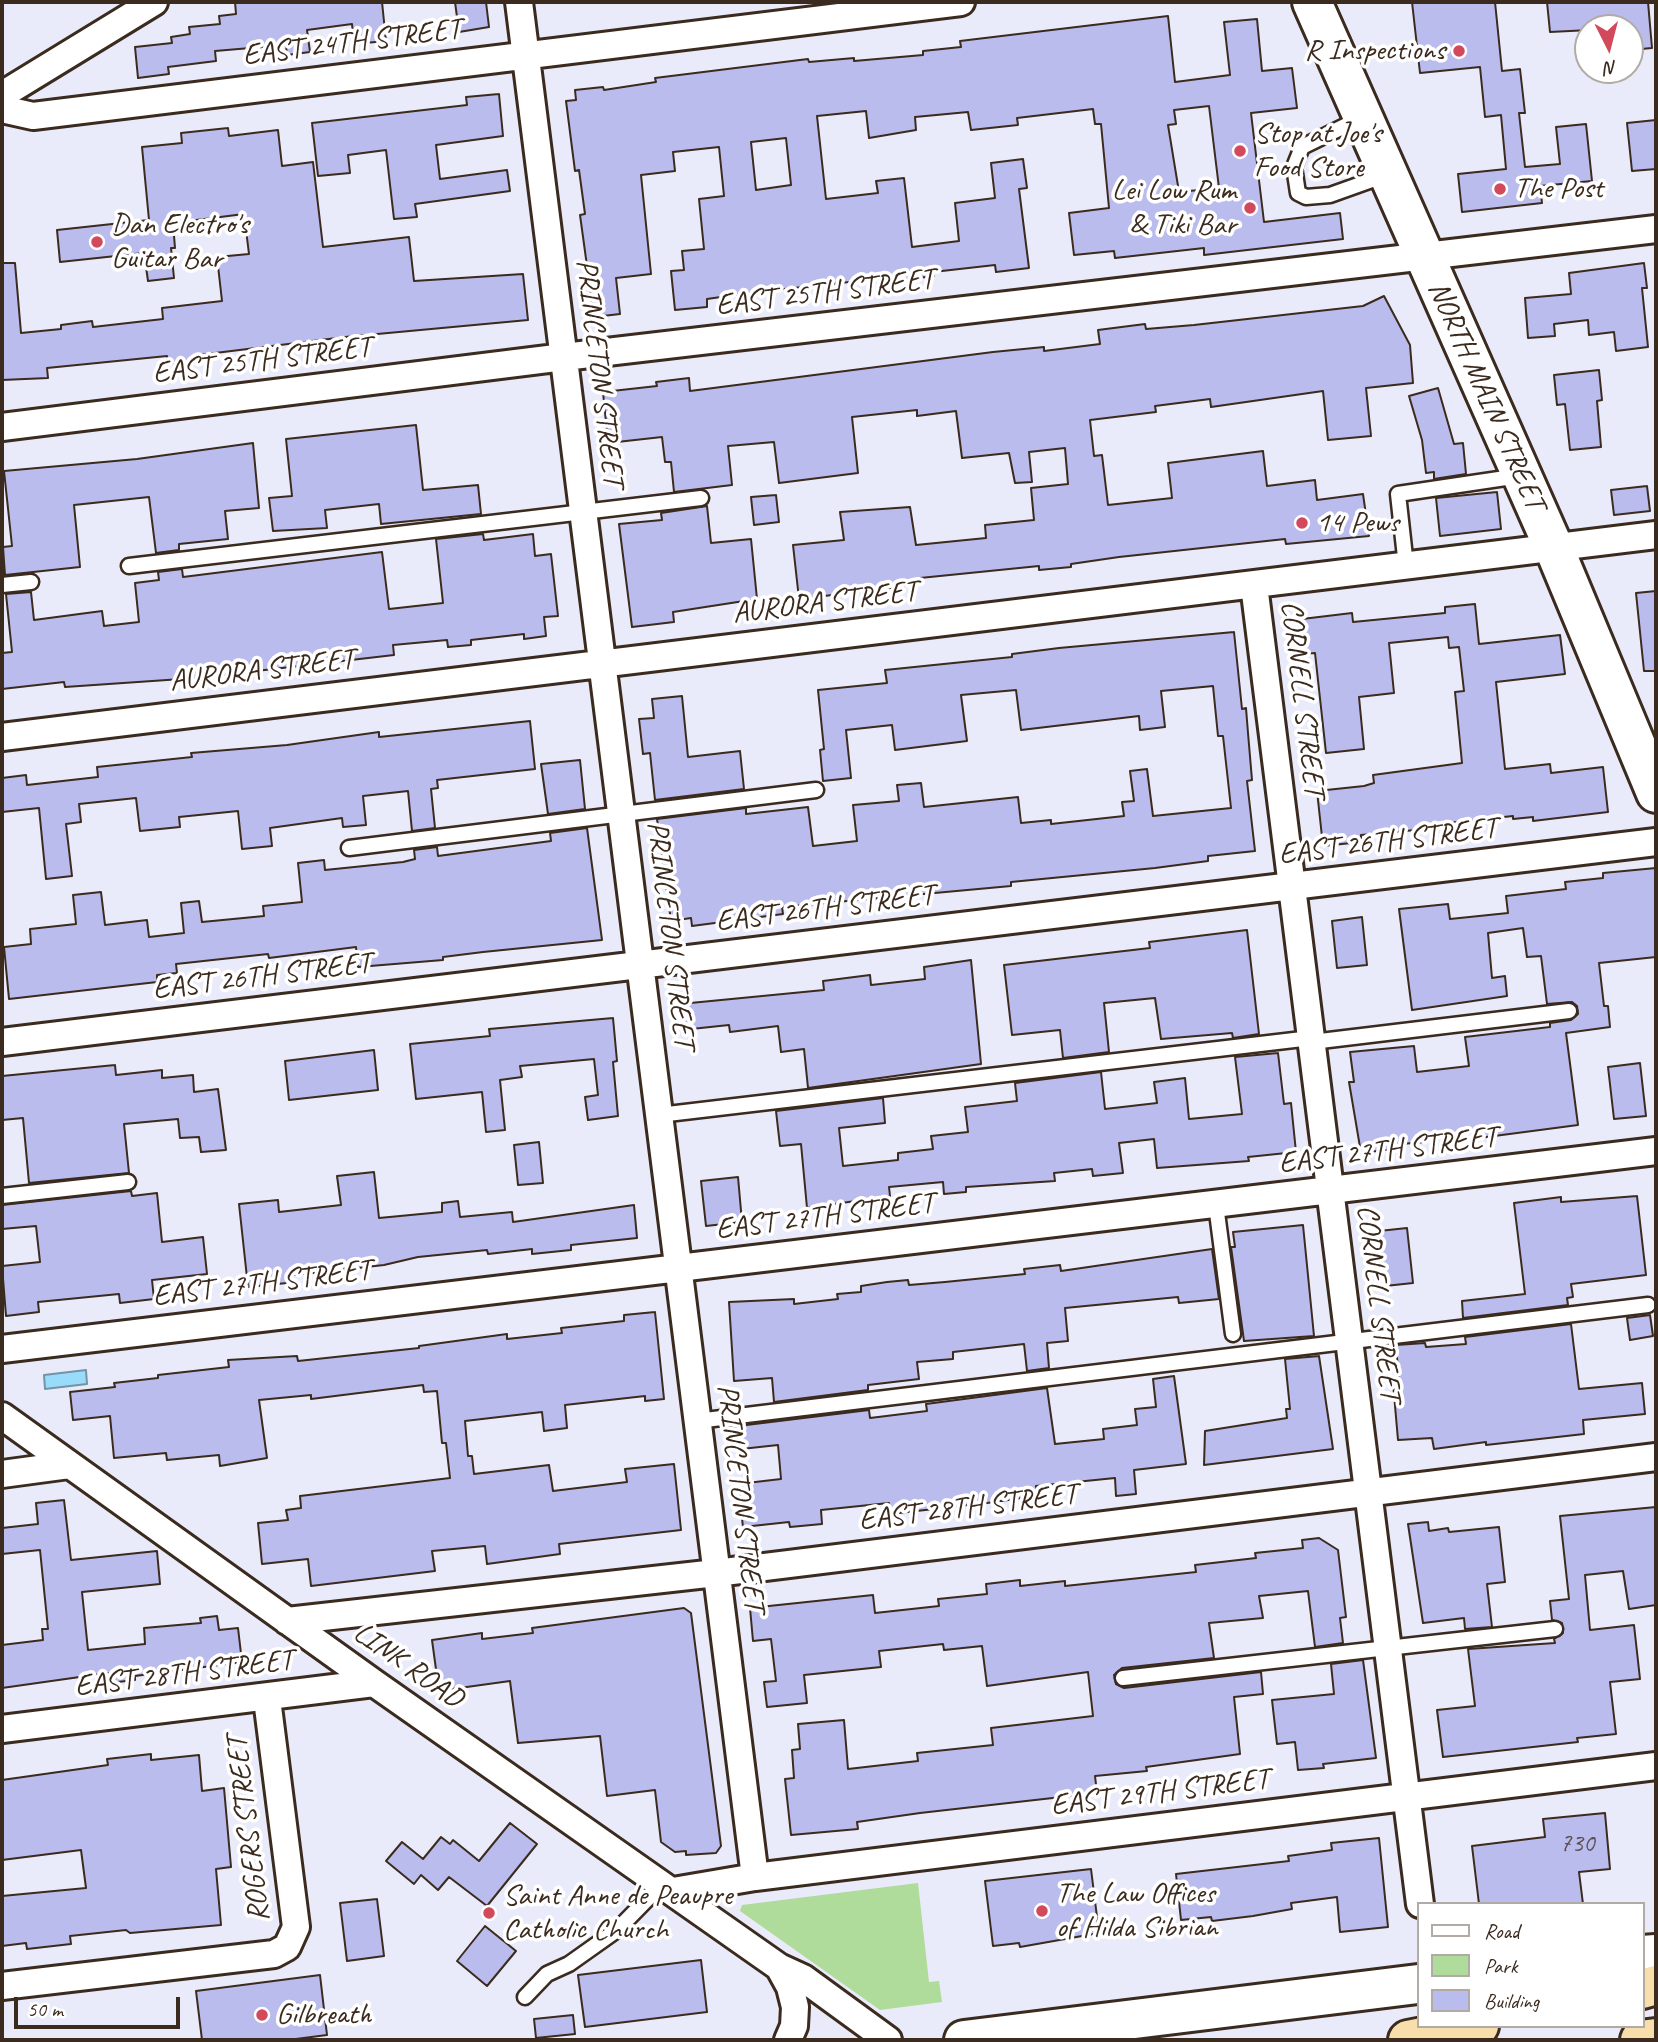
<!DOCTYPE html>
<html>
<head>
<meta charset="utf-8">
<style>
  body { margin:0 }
  #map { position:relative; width:1658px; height:2042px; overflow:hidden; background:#eaebfa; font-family:Caveat,sans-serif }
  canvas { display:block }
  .frame { position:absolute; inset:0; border:4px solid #3b2a1e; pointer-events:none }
  .legend { position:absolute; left:1417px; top:1902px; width:228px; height:126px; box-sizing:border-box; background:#fff; border:2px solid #b1aaa5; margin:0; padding:9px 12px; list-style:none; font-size:21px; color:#3b2a1e }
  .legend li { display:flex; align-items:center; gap:14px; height:35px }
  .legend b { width:35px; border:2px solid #b1aaa5 }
  .north { position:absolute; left:1574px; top:14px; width:70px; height:70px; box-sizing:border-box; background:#fff; border:2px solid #b1aaa5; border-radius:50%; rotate:174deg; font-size:19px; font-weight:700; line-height:28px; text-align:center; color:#3b2a1e }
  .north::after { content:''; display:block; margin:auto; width:24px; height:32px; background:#d1495b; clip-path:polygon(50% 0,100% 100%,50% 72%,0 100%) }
  .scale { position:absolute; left:14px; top:1997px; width:166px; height:32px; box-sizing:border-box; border:4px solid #3b2a1e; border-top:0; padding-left:9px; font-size:21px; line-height:24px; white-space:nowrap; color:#3b2a1e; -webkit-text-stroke:5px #fff; paint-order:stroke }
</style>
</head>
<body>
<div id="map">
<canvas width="1658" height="2042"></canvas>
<div class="frame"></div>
<ul class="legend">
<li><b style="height:9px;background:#fff"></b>Road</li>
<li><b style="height:19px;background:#afdc9a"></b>Park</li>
<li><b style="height:19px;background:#babcee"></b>Building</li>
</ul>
<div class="north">N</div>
<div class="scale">50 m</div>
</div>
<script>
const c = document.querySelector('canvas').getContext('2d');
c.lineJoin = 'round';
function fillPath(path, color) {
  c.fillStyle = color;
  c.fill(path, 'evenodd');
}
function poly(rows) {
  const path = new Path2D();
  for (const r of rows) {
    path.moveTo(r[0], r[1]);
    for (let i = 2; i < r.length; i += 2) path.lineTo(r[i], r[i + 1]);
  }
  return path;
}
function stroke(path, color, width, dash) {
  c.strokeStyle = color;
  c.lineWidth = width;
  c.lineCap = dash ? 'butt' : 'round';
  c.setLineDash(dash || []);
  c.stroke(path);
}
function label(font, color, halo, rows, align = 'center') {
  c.font = font + ' Caveat,sans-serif';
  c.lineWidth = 7;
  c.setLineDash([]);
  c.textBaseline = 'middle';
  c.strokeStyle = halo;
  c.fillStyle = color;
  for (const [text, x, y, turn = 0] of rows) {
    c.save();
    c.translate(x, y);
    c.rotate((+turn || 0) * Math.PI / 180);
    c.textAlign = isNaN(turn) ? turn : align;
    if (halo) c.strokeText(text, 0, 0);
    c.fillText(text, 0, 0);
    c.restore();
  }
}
fillPath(poly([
  [918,1883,929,1982,939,1981,942,2002,880,2010,740,1911,742,1905]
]), '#afdc9a');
const water = poly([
  [86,1370,87,1384,45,1389,44,1375,86,1370]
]);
fillPath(water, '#98dbfa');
stroke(water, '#7394a2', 2);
const building = poly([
  [235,2,382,2,386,41,354,44,352,24,307,30,310,52,287,55,286,45,215,51,216,61,168,67,169,74,138,78,135,47,172,43,171,37,190,34,189,27,220,24,219,16,236,14,235,2],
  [455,2,486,2,489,27,459,32,455,2],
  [1412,2,1495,2,1502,71,1520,69,1525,113,1519,113,1525,167,1560,164,1556,127,1586,124,1592,181,1540,186,1542,203,1462,212,1458,174,1506,169,1501,115,1485,117,1480,67,1420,73,1412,2],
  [1547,2,1648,2,1652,48,1630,50,1630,28,1550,32,1547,2],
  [1168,16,1175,82,1230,75,1224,22,1257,19,1262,71,1292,68,1297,108,1251,113,1264,222,1340,213,1343,239,1204,255,1204,248,1115,258,1114,251,1074,255,1069,213,1109,208,1101,124,1095,124,1093,109,1017,118,1018,125,971,130,968,112,915,117,916,130,869,138,866,111,817,116,826,199,878,193,876,181,904,178,912,247,959,241,955,203,995,198,991,163,1023,159,1027,188,1019,189,1029,268,996,272,995,265,933,272,934,276,887,282,887,278,756,292,707,299,707,307,675,310,671,271,684,270,682,251,704,249,699,199,724,196,719,147,673,152,675,171,641,175,651,274,616,278,620,314,594,317,580,215,585,214,579,170,575,171,566,101,576,100,575,90,603,87,604,90,656,82,655,78,808,59,809,62,854,58,854,61,923,55,923,51,961,47,960,41,1168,16],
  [1209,106,1219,188,1179,192,1168,125,1176,124,1174,110,1209,106],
  [786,138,791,185,756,190,751,142,786,138],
  [499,94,503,136,436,145,440,179,507,170,510,191,415,204,417,217,394,219,386,150,348,155,350,173,318,176,312,123,467,105,466,97,499,94],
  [1656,120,1656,169,1632,171,1627,123,1656,120],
  [228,128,229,136,278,130,282,166,313,162,323,247,409,237,414,281,523,274,528,320,345,337,199,355,200,361,168,364,167,356,47,368,48,378,2,380,2,263,15,263,21,333,61,329,61,325,92,321,93,327,163,319,162,308,222,301,217,257,249,254,244,214,173,223,175,248,171,248,174,278,148,281,144,253,60,262,57,230,149,220,142,147,182,143,181,133,228,128],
  [1644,263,1647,288,1642,288,1648,347,1616,351,1614,332,1589,335,1588,320,1554,324,1555,336,1528,338,1525,298,1571,294,1569,273,1644,263],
  [1384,296,1410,345,1413,383,1366,388,1371,436,1328,440,1323,391,1211,407,1210,399,1155,406,1156,412,1090,420,1094,456,1102,455,1108,505,1172,498,1168,463,1263,451,1267,486,1315,480,1317,500,1363,494,1369,536,1286,544,1285,539,1119,557,1071,564,1071,567,1039,570,1039,566,920,578,921,582,899,587,799,599,793,545,844,540,840,512,910,507,916,545,986,538,985,525,1034,520,1031,488,1068,484,1065,448,1029,452,1032,482,1015,483,1009,453,962,458,956,411,917,416,917,410,852,417,858,473,779,483,774,442,728,446,732,485,674,492,671,462,665,462,662,437,608,443,603,392,657,386,656,382,689,378,690,391,993,352,1044,347,1044,351,1100,344,1098,330,1145,324,1146,329,1194,325,1363,306,1384,296],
  [1599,370,1602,400,1597,401,1601,447,1570,450,1565,404,1557,405,1554,375,1599,370],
  [1438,388,1454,444,1463,443,1466,474,1434,479,1434,472,1426,473,1422,440,1409,396,1438,388],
  [416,425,423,490,478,485,481,514,381,524,379,504,325,510,327,528,273,531,269,498,292,496,286,439,416,425],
  [253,443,259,508,225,511,228,539,179,544,179,550,156,553,149,497,74,505,80,567,5,575,3,547,12,546,4,471,137,459,253,443],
  [1647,486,1650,511,1614,515,1611,490,1647,486],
  [1497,492,1501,529,1440,536,1436,498,1497,492],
  [776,495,779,522,754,525,751,497,776,495],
  [707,506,711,543,751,539,757,599,673,612,674,622,632,627,619,524,662,520,661,513,707,506],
  [483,534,484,540,533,534,535,556,551,554,558,616,544,617,546,636,524,639,524,634,471,640,471,645,448,647,447,640,393,645,394,655,196,678,65,687,64,682,2,689,2,653,12,652,6,594,31,592,34,620,102,611,104,626,139,622,135,583,159,580,158,572,182,569,183,577,382,552,389,609,443,603,436,539,483,534],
  [1656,591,1656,671,1644,671,1636,593,1656,591],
  [1475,604,1479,644,1560,635,1565,674,1496,682,1505,769,1550,764,1551,773,1603,767,1608,812,1533,821,1533,817,1513,819,1513,816,1448,823,1449,827,1361,835,1361,842,1323,846,1317,791,1364,786,1374,783,1373,775,1462,763,1455,692,1464,691,1459,647,1449,648,1448,637,1389,643,1394,693,1359,697,1364,749,1326,753,1315,653,1292,655,1290,636,1304,635,1302,619,1352,613,1353,622,1445,613,1445,607,1475,604],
  [1234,632,1242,709,1246,708,1248,733,1252,780,1247,781,1255,851,1208,856,1208,861,1155,868,1011,882,1011,886,782,907,783,914,692,926,691,918,671,921,657,819,746,808,746,814,808,807,813,846,857,841,853,805,899,801,897,785,921,783,924,807,1018,797,1021,823,1051,820,1051,824,1124,816,1122,802,1134,801,1130,771,1147,769,1153,816,1231,808,1223,736,1218,736,1213,686,1161,691,1165,727,1140,730,1139,716,1021,730,1016,690,961,695,967,741,895,750,892,725,846,730,851,778,823,781,820,750,824,749,818,690,887,683,885,670,1012,657,1012,654,1059,648,1234,632],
  [682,696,688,757,740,751,744,789,655,800,650,753,643,754,639,719,654,718,652,699,682,696],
  [530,721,535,769,437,780,438,788,431,789,435,828,412,831,408,791,363,796,366,825,343,827,342,818,270,828,272,846,242,849,238,811,179,817,180,827,140,831,136,798,79,804,81,822,66,824,72,876,46,879,39,808,2,812,2,778,26,775,27,785,98,777,97,767,192,757,191,753,287,745,379,732,379,737,530,721],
  [580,760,585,809,548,814,541,764,580,760],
  [587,828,602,940,483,952,443,957,443,960,358,967,356,947,269,958,268,954,176,964,177,973,157,975,157,982,9,999,4,947,31,944,30,929,76,924,73,895,101,892,105,925,147,920,149,937,184,933,181,903,199,901,202,922,264,916,263,906,302,902,298,863,324,860,325,870,403,862,415,859,414,850,437,847,438,856,551,841,550,833,587,828],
  [1656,868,1656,957,1599,963,1604,1006,1608,1006,1610,1027,1566,1033,1578,1125,1479,1138,1478,1132,1425,1137,1426,1142,1401,1144,1402,1148,1361,1153,1349,1082,1354,1082,1350,1052,1414,1046,1417,1072,1469,1066,1465,1037,1550,1027,1550,1023,1571,1020,1578,1014,1577,1006,1572,1002,1547,1004,1541,956,1527,957,1523,928,1488,933,1492,978,1505,976,1507,996,1412,1010,1399,909,1448,904,1450,919,1508,913,1506,896,1566,889,1565,882,1603,878,1603,873,1656,868],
  [1362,917,1367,965,1337,968,1332,921,1362,917],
  [1247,930,1259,1034,1233,1038,1232,1033,1161,1039,1155,998,1104,1003,1109,1052,1063,1058,1060,1030,1012,1035,1004,965,1150,948,1149,942,1247,930],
  [971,960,981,1064,808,1088,804,1049,781,1052,778,1026,730,1032,729,1025,682,1030,680,1004,824,990,823,981,870,975,871,985,925,979,924,967,971,960],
  [613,1018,617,1061,613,1062,618,1116,588,1120,585,1097,598,1095,594,1059,520,1066,522,1077,500,1080,505,1130,486,1132,482,1092,416,1099,410,1044,490,1036,489,1029,613,1018],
  [374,1050,378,1090,289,1100,285,1061,374,1050],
  [1278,1053,1284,1104,1291,1103,1296,1152,1248,1157,1249,1161,1157,1168,1154,1139,1119,1143,1123,1173,1093,1176,1092,1169,1054,1173,1055,1181,966,1187,966,1192,944,1194,943,1182,889,1187,890,1196,807,1208,801,1144,780,1146,776,1111,883,1098,885,1123,839,1128,843,1166,898,1160,898,1153,933,1149,931,1136,968,1132,965,1107,1017,1101,1015,1083,1101,1072,1105,1109,1157,1103,1154,1082,1185,1078,1189,1119,1242,1114,1235,1057,1278,1053],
  [1640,1063,1646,1116,1614,1119,1608,1067,1640,1063],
  [115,1065,116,1075,162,1070,162,1078,193,1075,194,1092,218,1089,226,1150,201,1152,199,1137,180,1138,178,1119,124,1124,129,1173,29,1183,23,1118,2,1120,2,1076,115,1065],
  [539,1142,543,1183,518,1185,514,1145,539,1142],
  [374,1172,379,1218,442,1212,442,1203,458,1201,460,1217,512,1212,513,1222,634,1205,637,1238,571,1245,571,1250,532,1254,532,1249,488,1254,487,1250,418,1257,384,1265,286,1276,287,1283,248,1287,239,1204,278,1200,279,1212,341,1205,337,1176,374,1172],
  [738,1177,742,1222,706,1226,701,1181,738,1177],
  [131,1191,132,1196,157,1193,162,1242,203,1237,207,1274,152,1280,154,1299,120,1303,119,1294,38,1302,39,1312,6,1316,2,1266,40,1262,36,1226,2,1229,2,1205,131,1191],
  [1637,1196,1646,1275,1571,1284,1573,1297,1567,1298,1568,1305,1463,1318,1462,1301,1525,1294,1514,1203,1561,1197,1561,1202,1637,1196],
  [1303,1225,1314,1336,1244,1341,1231,1247,1235,1247,1233,1232,1303,1225],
  [1407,1228,1413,1283,1385,1286,1379,1231,1407,1228],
  [1212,1249,1219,1299,1179,1303,1178,1297,1065,1308,1068,1341,1047,1343,1049,1368,1027,1371,1024,1344,953,1352,953,1359,917,1362,919,1379,868,1385,868,1390,774,1402,772,1378,734,1381,729,1302,794,1299,794,1304,838,1299,837,1294,861,1292,861,1286,887,1282,908,1280,909,1285,945,1282,1025,1274,1024,1269,1060,1265,1061,1271,1212,1249],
  [655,1312,664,1399,645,1401,645,1396,565,1405,567,1428,544,1431,542,1412,465,1421,468,1456,472,1456,474,1474,549,1465,553,1491,627,1482,625,1469,674,1464,681,1530,559,1544,560,1554,487,1564,485,1546,432,1551,435,1571,311,1586,308,1559,262,1564,258,1523,288,1520,286,1510,301,1508,300,1496,450,1478,446,1443,442,1443,437,1391,424,1392,423,1385,311,1399,311,1395,259,1400,267,1458,220,1466,219,1455,167,1460,166,1453,114,1458,110,1416,73,1420,70,1392,115,1387,114,1383,158,1378,158,1375,229,1367,228,1360,297,1356,298,1361,419,1348,419,1346,507,1334,507,1339,562,1333,561,1328,624,1321,624,1315,655,1312],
  [1650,1315,1653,1336,1630,1340,1627,1318,1650,1315],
  [1571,1324,1579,1389,1642,1383,1645,1414,1583,1420,1584,1434,1486,1445,1486,1442,1434,1449,1432,1438,1398,1440,1393,1383,1399,1382,1396,1345,1425,1343,1426,1347,1466,1344,1465,1337,1571,1324],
  [1319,1356,1333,1449,1204,1465,1205,1431,1287,1418,1286,1409,1290,1409,1285,1359,1319,1356],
  [1174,1376,1186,1464,1134,1470,1136,1494,1116,1496,1115,1478,1036,1486,1037,1496,987,1503,890,1514,889,1503,821,1510,822,1524,790,1527,789,1522,743,1527,738,1484,781,1479,778,1445,732,1450,730,1427,869,1410,870,1418,927,1411,926,1404,1047,1388,1055,1444,1104,1439,1103,1429,1137,1425,1135,1409,1156,1407,1153,1379,1174,1376],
  [64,1500,71,1560,157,1551,160,1584,82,1592,88,1650,145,1644,144,1628,201,1623,200,1618,217,1616,219,1630,238,1628,242,1662,135,1676,135,1680,109,1683,108,1673,2,1688,2,1645,43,1640,42,1629,48,1629,40,1550,2,1554,2,1528,38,1524,36,1503,64,1500],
  [1656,1507,1656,1605,1629,1609,1623,1571,1585,1575,1590,1630,1634,1625,1640,1679,1610,1682,1616,1734,1577,1738,1578,1742,1443,1757,1437,1710,1475,1706,1468,1649,1555,1643,1554,1639,1563,1633,1562,1623,1552,1620,1550,1601,1569,1599,1560,1516,1656,1507],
  [1428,1522,1429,1531,1448,1528,1449,1532,1499,1527,1505,1582,1487,1584,1492,1627,1465,1629,1464,1618,1423,1623,1408,1524,1428,1522],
  [1319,1538,1338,1550,1346,1617,1340,1618,1343,1643,1315,1647,1308,1591,1259,1596,1263,1618,1209,1623,1214,1658,1122,1668,1114,1675,1116,1684,1124,1688,1261,1672,1263,1694,1234,1697,1240,1754,1146,1767,1147,1771,1095,1776,1097,1793,920,1813,857,1822,858,1829,791,1835,785,1779,794,1778,792,1750,800,1749,798,1724,844,1720,848,1769,918,1761,917,1753,993,1745,991,1728,1093,1716,1088,1672,987,1686,982,1646,944,1650,943,1644,879,1651,881,1667,804,1675,807,1703,767,1707,764,1682,776,1681,771,1639,753,1641,750,1608,873,1595,875,1613,939,1606,938,1599,987,1594,986,1584,1020,1580,1020,1586,1065,1581,1065,1586,1196,1572,1195,1565,1256,1558,1255,1553,1303,1548,1302,1540,1319,1538],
  [684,1608,691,1613,721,1846,716,1853,686,1855,686,1851,675,1852,661,1842,655,1790,607,1796,600,1736,518,1743,510,1681,445,1690,438,1684,432,1640,482,1633,482,1639,533,1633,532,1628,684,1608],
  [1363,1660,1376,1758,1323,1764,1324,1768,1298,1770,1295,1742,1277,1744,1272,1700,1334,1694,1331,1664,1363,1660],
  [151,1754,151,1760,199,1755,202,1791,224,1788,231,1867,216,1869,221,1925,130,1933,126,1930,70,1936,71,1944,27,1949,26,1943,2,1946,2,1896,86,1888,81,1850,2,1860,2,1780,108,1765,107,1759,151,1754],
  [1605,1813,1610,1869,1579,1872,1583,1904,1479,1904,1472,1846,1545,1837,1543,1819,1605,1813],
  [510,1823,537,1844,487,1906,449,1877,438,1890,421,1875,414,1884,386,1861,402,1842,423,1859,441,1837,450,1844,453,1840,479,1861,510,1823],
  [1379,1838,1388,1927,1340,1932,1337,1897,1291,1903,1292,1909,1253,1916,1212,1921,1211,1917,1181,1920,1176,1874,1289,1861,1288,1856,1332,1850,1331,1843,1379,1838],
  [1091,1869,1099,1933,1020,1947,1019,1943,993,1946,985,1881,1091,1869],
  [377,1899,384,1956,347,1961,340,1903,377,1899],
  [485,1926,516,1951,487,1986,457,1961,485,1926],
  [701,1960,707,2012,585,2027,578,1975,701,1960],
  [320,1975,327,2035,288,2040,202,2040,196,1991,320,1975],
  [573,2015,575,2034,536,2038,534,2019,573,2015]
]);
fillPath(building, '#babcee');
stroke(building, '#3b2a1e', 2);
const lane = poly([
  [1361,118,1302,147,1294,167,1298,193,1306,197,1330,195,1386,175],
  [129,566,701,498],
  [1406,566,1398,494,1519,476],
  [2,585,31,582],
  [349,848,816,790],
  [1312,1042,1569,1011],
  [659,1115,1311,1038],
  [2,1196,128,1182],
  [1216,1205,1233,1334],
  [697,1421,1648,1305],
  [1123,1678,1555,1629],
  [525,1997,547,1974,569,1964,617,1930,663,1883]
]);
const street = poly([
  [519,2,755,1877],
  [2,95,154,2],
  [2,109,33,116,961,2],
  [2,427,564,357,1656,229],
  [1254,585,1420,1904],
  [2,737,1656,535],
  [2,1042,1656,842],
  [2,1349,1656,1151],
  [2,1416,374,1683,779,1967,803,1978,888,2040],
  [2,1474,69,1465],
  [287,1621,716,1573,1656,1457],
  [2,1729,374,1683],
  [673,1891,755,1877,1656,1766],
  [779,1967,790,1987,795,2007,794,2026,788,2040],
  [2,1986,274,1954,287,1947,296,1927,267,1699]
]);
const secondary = poly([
  [1312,2,1554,548,1656,793],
  [1642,1955,1656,1954],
  [964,2040,1418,1984]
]);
const highway = poly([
  [1642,1989,1656,1985],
  [1408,2040,1479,2026],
  [1640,2040,1656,2038]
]);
stroke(lane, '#3b2a1e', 19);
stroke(street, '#3b2a1e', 32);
stroke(secondary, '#3b2a1e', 44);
stroke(highway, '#3b2a1e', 44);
stroke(lane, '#fff', 14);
stroke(street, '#fff', 26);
stroke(secondary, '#fff', 38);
stroke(highway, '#f8deab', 38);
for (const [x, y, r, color] of [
  [1459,51,7,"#d1495b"],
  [1240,151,7,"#d1495b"],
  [1500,189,7,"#d1495b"],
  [1250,208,7,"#d1495b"],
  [97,242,7,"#d1495b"],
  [1302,523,7,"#d1495b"],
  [1042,1911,7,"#d1495b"],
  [489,1913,7,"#d1495b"],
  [262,2015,7,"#d1495b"]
]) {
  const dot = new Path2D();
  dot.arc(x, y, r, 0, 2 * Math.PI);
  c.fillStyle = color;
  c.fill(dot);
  stroke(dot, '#fff', 2.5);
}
label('26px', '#5b4e52', null, [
  ["730",1577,1844]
]);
label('30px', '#3b2a1e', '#fff', [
  ["EAST 24TH STREET",352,43,-7],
  ["EAST 25TH STREET",825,293,-7],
  ["EAST 25TH STREET",262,361,-7],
  ["PRINCETON STREET",599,373,83],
  ["NORTH MAIN STREET",1486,396,66],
  ["AURORA STREET",825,603,-7],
  ["AURORA STREET",262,671,-7],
  ["CORNELL STREET",1302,699,83],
  ["EAST 26TH STREET",1388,842,-7],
  ["EAST 26TH STREET",825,909,-7],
  ["PRINCETON STREET",670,935,83],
  ["EAST 26TH STREET",262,977,-7],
  ["EAST 27TH STREET",1388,1151,-7],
  ["EAST 27TH STREET",825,1217,-7],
  ["EAST 27TH STREET",262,1284,-7],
  ["CORNELL STREET",1378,1303,83],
  ["PRINCETON STREET",740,1498,83],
  ["EAST 28TH STREET",968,1508,-7],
  ["LINK ROAD",408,1666,35],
  ["EAST 28TH STREET",184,1674,-7],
  ["EAST 29TH STREET",1160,1793,-7],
  ["ROGERS STREET",249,1829,-97]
]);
label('30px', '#3b2a1e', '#fff', [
  ["R Inspections",1445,51,"right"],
  ["Stop at Joe's",1254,134],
  ["Food Store",1254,168],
  ["The Post",1514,189],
  ["Lei Low Rum",1236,191,"right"],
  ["& Tiki Bar",1236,225,"right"],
  ["Dan Electro's",111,225],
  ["Guitar Bar",111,259],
  ["14 Pews",1316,523],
  ["The Law Offices",1056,1894],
  ["of Hilda Sibrian",1056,1928],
  ["Saint Anne de Peaupre",503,1896],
  ["Catholic Church",503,1930],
  ["Gilbreath",276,2015]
], 'left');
</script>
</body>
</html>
